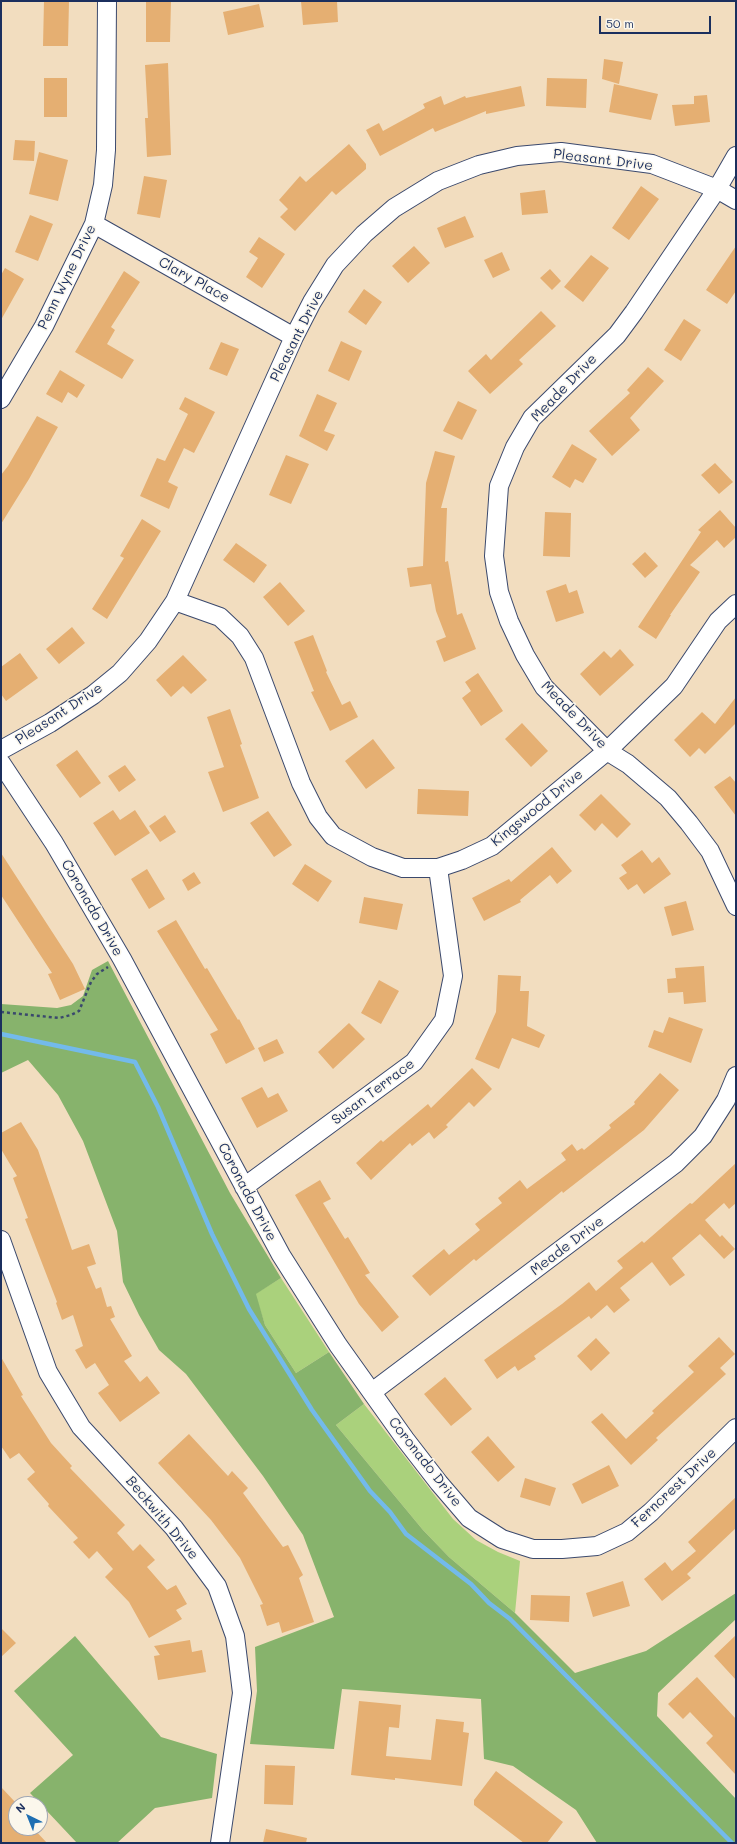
<!DOCTYPE html>
<html>
<head>
<meta charset="utf-8">
<style>
  body { margin:0 }
  #map { position:relative; width:737px; height:1844px; overflow:hidden; background:#f2ddbf; font-family:Mali,sans-serif }
  canvas { display:block }
  .frame { position:absolute; inset:0; border:2px solid #1b2f5e; pointer-events:none }
  .north { position:absolute; left:8px; top:1796px; width:40px; height:40px; box-sizing:border-box; background:#fbf7ec; border:1px solid #a1a7b3; border-radius:50%; rotate:317deg; font-size:11px; font-weight:700; line-height:16px; text-align:center; color:#1b2f5e }
  .north::after { content:''; display:block; margin:auto; width:14px; height:18px; background:#1f6fb2; clip-path:polygon(50% 0,100% 100%,50% 72%,0 100%) }
  .scale { position:absolute; left:599px; top:16px; width:112px; height:18px; box-sizing:border-box; border:2px solid #1b2f5e; border-top:0; padding-left:5px; font-size:12px; line-height:14px; white-space:nowrap; color:#1b2f5e; -webkit-text-stroke:3px #fbf7ec; paint-order:stroke }
</style>
</head>
<body>
<div id="map">
<canvas width="737" height="1844"></canvas>
<div class="frame"></div>
<div class="north">N</div>
<div class="scale">50 m</div>
</div>
<script>
const c = document.querySelector('canvas').getContext('2d');
c.lineJoin = 'round';
function fillPath(path, color) {
  c.fillStyle = color;
  c.fill(path, 'evenodd');
}
function poly(rows) {
  const path = new Path2D();
  for (const r of rows) {
    path.moveTo(r[0], r[1]);
    for (let i = 2; i < r.length; i += 2) path.lineTo(r[i], r[i + 1]);
  }
  return path;
}
function stroke(path, color, width, dash) {
  c.strokeStyle = color;
  c.lineWidth = width;
  c.lineCap = dash ? 'butt' : 'round';
  c.setLineDash(dash || []);
  c.stroke(path);
}
function label(font, color, halo, rows, align = 'center') {
  c.font = font + ' Mali,sans-serif';
  c.lineWidth = 3;
  c.setLineDash([]);
  c.textBaseline = 'middle';
  c.strokeStyle = halo;
  c.fillStyle = color;
  for (const [text, x, y, turn = 0] of rows) {
    c.save();
    c.translate(x, y);
    c.rotate((+turn || 0) * Math.PI / 180);
    c.textAlign = isNaN(turn) ? turn : align;
    if (halo) c.strokeText(text, 0, 0);
    c.fillText(text, 0, 0);
    c.restore();
  }
}
fillPath(poly([
  [281,1278,329,1352,296,1373,265,1325,255,1294],
  [364,1404,453,1519,476,1540,498,1552,520,1561,515,1613,449,1557,423,1530,336,1425]
]), '#aad17c');
fillPath(poly([
  [108,961,230,1193,281,1278,256,1294,265,1325,296,1373,329,1352,364,1404,336,1425,423,1530,449,1557,515,1613,575,1673,646,1651,736,1593,736,1619,658,1693,657,1716,736,1799,736,1843,597,1843,576,1810,513,1766,484,1759,481,1699,342,1689,334,1749,250,1744,257,1691,255,1647,334,1617,303,1535,263,1476,186,1374,159,1350,139,1315,123,1282,117,1231,83,1141,58,1095,28,1060,1,1073,1,1004,57,1008,71,1005,83,996,92,970],
  [75,1636,161,1737,217,1754,212,1798,155,1808,117,1843,77,1843,30,1793,73,1755,14,1691]
]), '#87b36c');
stroke(poly([
  [1,1034,135,1062,158,1107,212,1234,249,1309,312,1410,370,1491,390,1512,406,1534,471,1584,489,1603,510,1619,732,1843]
]), '#73baeb', 4.5);
fillPath(poly([
  [44,1,69,1,68,46,43,46],
  [146,1,171,1,170,42,146,42],
  [301,1,337,1,338,22,303,25],
  [259,4,264,27,228,35,223,12],
  [604,59,623,62,619,84,602,79],
  [168,63,171,155,147,157,145,118,148,118,145,65],
  [44,78,67,78,67,117,44,117],
  [547,78,587,79,586,108,546,106],
  [614,84,658,94,651,120,609,112],
  [521,86,525,106,486,114,486,111,435,132,433,128,380,156,366,130,379,123,383,131,425,108,423,104,441,96,444,105,465,96,466,98],
  [707,95,710,122,675,126,672,105,694,104,694,96],
  [15,140,35,141,34,161,13,160],
  [349,144,366,164,366,169,336,195,332,191,295,231,280,217,288,209,279,200,300,176,306,182],
  [39,152,68,160,58,201,29,194],
  [144,176,167,180,160,218,137,214],
  [641,186,659,199,629,240,612,228],
  [545,190,548,213,522,215,520,193],
  [30,215,53,224,38,261,15,252],
  [465,216,474,237,445,248,437,228],
  [259,237,285,254,262,288,246,277,258,258,249,252],
  [414,246,430,263,408,283,392,266],
  [736,246,736,291,727,304,706,290],
  [502,252,510,270,493,278,484,260],
  [591,255,609,268,583,302,564,287],
  [5,268,24,279,1,320,1,275],
  [550,269,561,281,552,290,540,278],
  [124,271,140,282,111,327,115,330,107,344,134,360,122,379,75,352],
  [364,289,382,302,366,325,348,312],
  [541,311,556,326,519,360,523,364,490,394,468,371,486,354,491,360],
  [684,319,701,330,681,361,664,350],
  [341,341,362,351,349,381,328,371],
  [221,342,239,349,227,376,209,369],
  [648,367,664,381,630,418,640,430,612,456,589,431,630,393,627,390],
  [60,370,85,385,77,398,68,392,62,403,46,394],
  [317,394,337,403,324,431,335,435,327,451,299,436],
  [185,397,215,412,194,453,184,448,168,482,178,487,169,509,140,496,157,458,165,461,188,414,179,409],
  [458,401,477,410,462,440,443,431],
  [37,416,58,427,29,479,1,524,1,475,8,466],
  [572,444,597,459,583,483,575,479,570,488,552,477],
  [435,451,455,456,441,508,447,508,445,562,448,561,457,615,462,613,476,649,444,662,436,641,446,637,436,611,431,584,410,587,407,568,423,566,426,483],
  [286,455,309,464,291,504,269,495],
  [715,463,733,482,719,494,701,475],
  [720,510,736,528,736,537,724,548,717,540,690,565,700,572,670,615,671,615,656,639,638,627,701,532,698,530],
  [545,512,571,513,570,557,543,556],
  [142,519,161,531,107,619,92,609,124,558,120,556],
  [236,543,267,565,254,583,223,560],
  [645,552,658,566,645,578,632,564],
  [280,582,305,611,288,626,263,597],
  [566,584,569,593,577,590,584,613,556,622,546,591],
  [72,627,85,643,59,664,46,649],
  [313,635,327,671,326,672,342,705,350,701,358,717,330,731,311,692,314,691,294,642],
  [620,649,634,665,600,696,580,674,604,651,611,658],
  [20,653,38,678,6,701,1,694,1,667],
  [183,655,207,680,191,694,183,686,171,697,156,680],
  [478,673,503,711,481,726,462,698,471,691,465,682],
  [736,697,736,723,705,754,699,748,690,757,674,740,702,712,715,724],
  [230,709,242,744,240,745,259,798,223,812,208,772,224,767,207,717],
  [522,723,548,751,531,767,505,739],
  [373,739,395,768,366,789,345,761],
  [77,750,101,783,80,798,56,765],
  [125,765,136,780,119,792,108,776],
  [730,776,736,783,736,816,714,787],
  [418,789,469,791,468,816,417,814],
  [601,794,631,824,617,838,602,823,595,831,579,815],
  [113,810,120,820,135,810,150,833,115,856,93,823],
  [268,811,292,845,274,857,250,823],
  [165,815,176,832,160,842,149,826],
  [552,847,572,871,557,884,550,875,520,900,521,902,484,921,472,898,509,879,511,882],
  [642,850,652,863,659,857,671,874,644,894,637,884,628,890,619,878,627,873,621,865],
  [1,853,73,964,85,989,60,1000,48,974,52,973,1,895],
  [305,864,332,881,318,902,292,884],
  [147,869,165,899,149,909,131,879],
  [194,872,201,883,188,891,182,880],
  [364,897,403,904,397,930,359,923],
  [686,901,694,930,672,936,664,907],
  [176,920,205,969,207,968,238,1020,239,1019,255,1049,226,1064,210,1034,218,1030,157,931],
  [704,966,706,1002,684,1004,683,992,668,993,667,979,676,978,675,968],
  [498,975,521,976,520,991,529,991,527,1026,545,1035,539,1048,512,1038,499,1069,475,1059,496,1012],
  [379,980,399,991,381,1024,361,1013],
  [669,1017,703,1029,691,1063,648,1047,654,1030,663,1033],
  [349,1023,365,1039,333,1069,318,1052],
  [277,1039,284,1053,264,1062,258,1048],
  [472,1068,492,1089,474,1107,469,1102,446,1125,448,1127,434,1139,429,1132,412,1146,410,1143,371,1180,356,1163,381,1140,383,1142,428,1104,431,1108],
  [660,1073,679,1090,644,1130,563,1193,562,1191,476,1261,474,1259,430,1296,412,1276,444,1249,449,1255,480,1230,475,1224,502,1203,498,1198,520,1180,527,1189,566,1160,561,1153,572,1144,577,1151,582,1148,584,1150,611,1128,609,1125,635,1104,634,1102],
  [262,1087,268,1098,278,1093,288,1111,257,1128,241,1098],
  [21,1122,38,1150,72,1250,89,1244,96,1264,87,1267,96,1289,101,1287,107,1307,111,1306,115,1317,110,1319,132,1356,124,1361,140,1382,147,1376,160,1393,120,1422,98,1393,109,1385,95,1363,86,1369,75,1350,83,1346,73,1315,62,1320,56,1303,57,1302,25,1219,28,1218,13,1178,17,1176,1,1149,1,1133],
  [736,1163,736,1203,729,1209,724,1203,705,1220,720,1237,722,1235,735,1249,724,1259,700,1234,672,1258,685,1275,670,1286,652,1262,620,1288,630,1300,614,1313,607,1305,591,1319,589,1316,534,1356,536,1359,518,1371,515,1366,497,1379,484,1360,562,1304,589,1282,596,1291,623,1268,617,1261,642,1241,644,1243,690,1203,692,1204],
  [320,1180,331,1199,323,1203,345,1239,348,1237,370,1273,365,1275,399,1317,382,1332,359,1304,295,1195],
  [719,1337,735,1354,720,1368,726,1374,656,1438,658,1440,631,1465,591,1422,602,1413,626,1439,654,1413,652,1411,694,1372,688,1366],
  [596,1338,610,1353,591,1371,577,1356],
  [1,1357,23,1395,21,1396,51,1443,72,1466,70,1468,125,1525,117,1533,133,1551,140,1544,155,1560,147,1567,167,1590,176,1585,187,1604,176,1610,182,1619,149,1638,129,1602,105,1577,113,1569,97,1551,89,1559,73,1542,78,1538,48,1506,49,1504,27,1479,35,1472,19,1453,10,1459,1,1446],
  [445,1377,472,1409,451,1426,424,1394],
  [189,1434,228,1476,232,1471,248,1488,243,1493,283,1547,288,1545,303,1575,299,1578,314,1622,282,1633,279,1622,267,1626,260,1605,263,1604,240,1558,211,1520,158,1463],
  [488,1436,515,1467,498,1482,471,1452],
  [609,1465,619,1486,582,1504,572,1484],
  [525,1478,556,1488,550,1506,520,1497],
  [736,1497,736,1528,687,1574,691,1578,662,1601,644,1579,665,1562,672,1571,696,1551,688,1542],
  [623,1581,630,1606,593,1617,586,1593],
  [531,1595,570,1596,569,1622,530,1620],
  [1,1628,16,1643,1,1657],
  [736,1635,736,1680,714,1656],
  [190,1640,192,1652,202,1650,206,1672,158,1680,154,1656,160,1655,154,1646],
  [697,1677,736,1719,736,1775,706,1743,713,1736,690,1712,683,1719,668,1704],
  [359,1701,401,1705,399,1728,389,1727,386,1756,431,1760,436,1719,464,1722,463,1732,469,1733,462,1786,395,1778,395,1780,351,1775],
  [265,1765,295,1766,293,1805,264,1804],
  [496,1771,563,1822,547,1843,524,1843,474,1805,474,1800],
  [1,1787,16,1803,16,1828,33,1828,47,1843,1,1843],
  [266,1829,307,1838,306,1843,263,1843]
]), '#e5af72');
const minor = poly([
  [736,156,717,189,634,312,617,335,532,418,515,447,499,486,494,556,499,592,509,621,525,655,544,687,607,751,628,764,668,798,689,823,710,851,736,906],
  [94,224,294,337],
  [1,399,44,326,94,224,103,185,106,150,107,1],
  [175,601,220,617,240,636,254,658,301,783,318,817,333,836,372,857,403,868,438,868,462,860,492,846,607,751,674,686,718,621,736,604],
  [1,750,50,723,93,695,120,673,148,641,175,601,294,337,312,302,335,265,364,234,394,208,438,181,479,165,517,156,561,152,652,164,717,189,736,200],
  [1,763,54,843,122,959,281,1255,338,1345,405,1439,439,1483,469,1518,502,1539,533,1549,562,1549,597,1546,627,1532,651,1512,736,1428],
  [244,1187,414,1062,444,1020,453,976,438,868],
  [1,1240,48,1372,81,1427,174,1528,217,1586,235,1636,242,1693,220,1843],
  [372,1392,676,1163,703,1136,726,1100,736,1076]
]);
stroke(minor, '#3b496d', 20);
stroke(poly([
  [1,1012,59,1018,71,1015,79,1011,91,982,97,974,108,967]
]), '#3b496d', 2.5, [3, 3]);
stroke(minor, '#fff', 18);
label('14px', '#1b2f5e', '#fbf7ec', [
  ["Pleasant Drive",603,160,7],
  ["Penn Wyne Drive",67,277,-64],
  ["Clary Place",194,280,29],
  ["Pleasant Drive",297,336,-63],
  ["Meade Drive",564,388,-46],
  ["Pleasant Drive",59,714,-33],
  ["Meade Drive",574,715,46],
  ["Kingswood Drive",537,808,-39],
  ["Coronado Drive",92,908,60],
  ["Susan Terrace",373,1092,-37],
  ["Coronado Drive",247,1192,62],
  ["Meade Drive",567,1246,-37],
  ["Coronado Drive",425,1462,52],
  ["Ferncrest Drive",674,1488,-43],
  ["Beckwith Drive",162,1518,50]
]);
</script>
</body>
</html>
